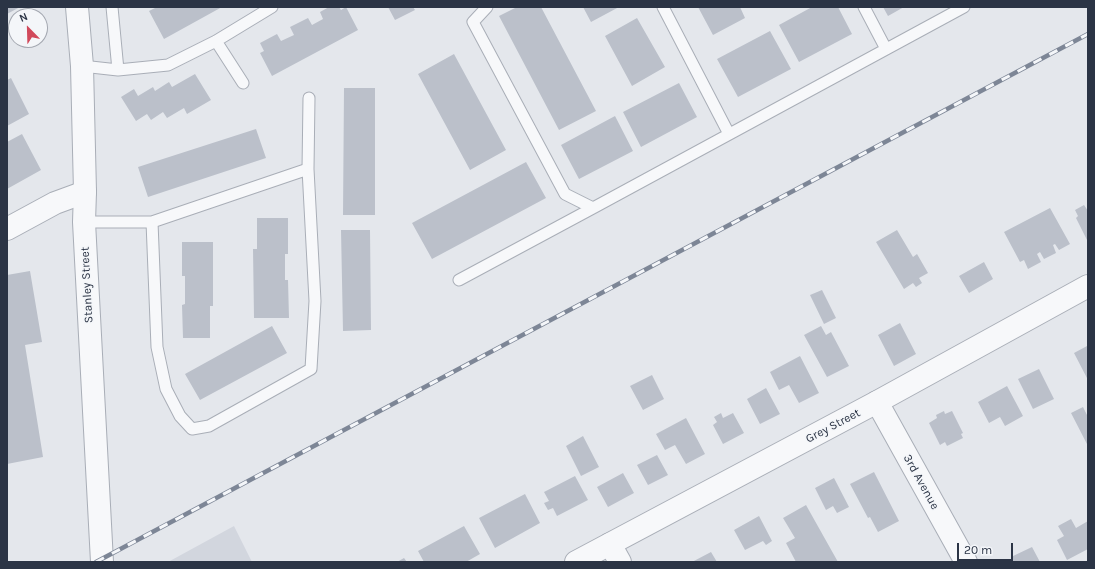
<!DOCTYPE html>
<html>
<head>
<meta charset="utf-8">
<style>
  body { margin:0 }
  #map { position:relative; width:1095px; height:569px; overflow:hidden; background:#e4e7ec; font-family:Karla,sans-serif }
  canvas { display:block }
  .frame { position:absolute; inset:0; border:8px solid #2b3445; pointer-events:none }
  .north { position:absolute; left:8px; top:8px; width:40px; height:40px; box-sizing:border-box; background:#f4f6f9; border:1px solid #a4a8b1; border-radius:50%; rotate:337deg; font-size:11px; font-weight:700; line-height:16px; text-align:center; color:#2b3445 }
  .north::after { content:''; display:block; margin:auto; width:14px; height:18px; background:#d1495b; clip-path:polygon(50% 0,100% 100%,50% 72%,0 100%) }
  .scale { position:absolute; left:957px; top:543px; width:56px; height:18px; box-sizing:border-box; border:2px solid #2b3445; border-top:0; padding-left:5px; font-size:12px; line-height:14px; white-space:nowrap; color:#2b3445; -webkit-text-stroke:3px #f4f6f9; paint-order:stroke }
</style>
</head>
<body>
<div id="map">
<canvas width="1095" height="569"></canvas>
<div class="frame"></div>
<div class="north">N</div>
<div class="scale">20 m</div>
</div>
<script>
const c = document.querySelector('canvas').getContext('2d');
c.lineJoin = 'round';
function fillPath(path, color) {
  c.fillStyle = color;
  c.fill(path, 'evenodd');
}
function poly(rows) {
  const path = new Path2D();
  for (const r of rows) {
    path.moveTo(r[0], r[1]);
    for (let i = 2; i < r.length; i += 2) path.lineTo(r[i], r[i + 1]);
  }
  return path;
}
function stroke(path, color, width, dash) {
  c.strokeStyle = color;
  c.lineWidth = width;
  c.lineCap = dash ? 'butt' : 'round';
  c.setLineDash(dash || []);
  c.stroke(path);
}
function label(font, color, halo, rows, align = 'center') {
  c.font = font + ' Karla,sans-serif';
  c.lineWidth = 3;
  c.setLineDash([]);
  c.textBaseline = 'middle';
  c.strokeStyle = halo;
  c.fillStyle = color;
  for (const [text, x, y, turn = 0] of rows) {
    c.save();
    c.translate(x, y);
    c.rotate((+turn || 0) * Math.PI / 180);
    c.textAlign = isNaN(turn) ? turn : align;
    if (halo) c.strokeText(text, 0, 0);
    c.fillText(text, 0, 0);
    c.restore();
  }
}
fillPath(poly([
  [234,526,252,562,168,562]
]), '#d2d6de');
fillPath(poly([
  [7,7,20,7,7,14],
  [157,7,165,8,222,7,164,39,149,11],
  [329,7,339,7,341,10,346,7,358,30,272,76,260,53,264,51,260,43,277,34,281,41,294,35,290,27,308,18,312,25,323,19,320,12],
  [388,7,413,7,415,10,395,20],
  [517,7,541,7,596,111,559,130,499,16],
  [583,7,619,7,591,22],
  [698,7,740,7,745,18,713,35],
  [812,7,838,7,852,34,799,62,779,25],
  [883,7,904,7,888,16],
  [637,18,665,67,632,86,605,36],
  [770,31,791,69,738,97,717,59],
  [454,54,506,150,470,170,418,74],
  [195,74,211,100,187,114,184,108,167,118,163,112,151,120,147,114,136,121,121,97,134,89,138,96,153,87,155,91,169,82,172,87],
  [11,78,29,114,7,126,7,80],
  [679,83,697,117,641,147,623,112],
  [344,88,375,88,375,215,343,215],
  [615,116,633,151,579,179,561,145],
  [256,129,266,158,148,197,138,167],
  [22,134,41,170,7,189,7,142],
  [526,162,546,198,432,259,412,223],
  [1084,205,1088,211,1088,242,1076,218,1078,216,1075,210],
  [1050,208,1070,244,1059,250,1055,244,1053,245,1056,253,1044,259,1040,252,1037,254,1041,262,1028,269,1024,260,1020,262,1004,232],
  [257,218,288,218,288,254,285,254,285,280,288,280,289,318,254,318,253,249,257,249],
  [341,230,370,230,371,330,343,331],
  [897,230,913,257,917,254,928,273,919,278,922,283,916,287,913,283,904,289,876,242],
  [182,242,213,242,213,306,210,306,210,338,183,338,182,305,185,304,185,276,182,276],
  [984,262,993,279,969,293,959,276],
  [30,271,42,342,25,345,43,457,7,464,7,275],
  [822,290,836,318,824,324,810,295],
  [900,323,916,354,894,366,878,335],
  [272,326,287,353,200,400,185,374],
  [821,326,826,335,831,332,849,366,827,377,804,335],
  [1087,346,1088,348,1088,380,1074,353],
  [800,356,819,393,799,403,789,385,779,390,770,372],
  [1039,369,1054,399,1033,409,1018,379],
  [652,375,664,399,643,410,630,386],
  [1007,386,1023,416,1005,426,1000,417,989,423,978,402],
  [766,388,780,414,760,424,747,399],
  [1083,407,1088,417,1088,446,1071,413],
  [944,411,945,414,952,411,963,433,961,434,963,438,947,446,945,442,940,445,929,423,937,418,936,415],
  [721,413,723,418,733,413,744,433,723,444,713,425,717,422,714,417],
  [686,418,705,454,686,464,675,445,665,450,656,434],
  [583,436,599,467,581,476,566,446],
  [657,455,668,475,648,485,637,465],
  [874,472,899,521,878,532,870,517,868,518,850,484],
  [623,473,634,493,608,507,597,487],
  [575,476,588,500,557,516,553,508,548,510,544,503,549,501,544,492],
  [834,478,849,507,837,513,833,506,826,510,815,488],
  [525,494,540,523,495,548,479,518],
  [806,505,838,562,796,562,786,543,795,538,783,518],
  [759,516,772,541,766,545,763,541,745,550,734,530],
  [1071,519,1076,528,1088,521,1088,549,1067,560,1057,540,1064,536,1058,526],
  [464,526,480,554,466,562,424,562,418,551],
  [1032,547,1040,562,1013,562,1011,557],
  [711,552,717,562,692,562],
  [404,558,407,562,397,562]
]), '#bbc0ca');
const service = poly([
  [112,7,118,70],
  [487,7,473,22,565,194,593,208,964,7],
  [663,7,729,134],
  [864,7,886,49],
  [216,41,243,83],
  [82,66,118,70,168,65,216,41,272,7],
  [84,222,152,222,308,169],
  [152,222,157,347,166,389,180,416,192,429,209,426,311,369,315,301,308,169,309,98],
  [459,280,593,208]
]);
const minor = poly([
  [7,229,55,203,85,192],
  [877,402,966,562],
  [610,544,620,562]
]);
const tertiary = poly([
  [77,7,82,66,85,192,84,222,102,562],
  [576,562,877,402,1088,286]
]);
stroke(service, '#a9aeb7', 13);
stroke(minor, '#a9aeb7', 24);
stroke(tertiary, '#a9aeb7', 24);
stroke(service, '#f7f8fa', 11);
stroke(minor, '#f7f8fa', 22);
stroke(tertiary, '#f7f8fa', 22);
const rail = poly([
  [96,562,1088,34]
]);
stroke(rail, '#7d8696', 4.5);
stroke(rail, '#f4f6f9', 3, [9]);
label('12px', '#2b3445', '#f4f6f9', [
  ["Stanley Street",87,285,-93],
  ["Grey Street",833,426,-28],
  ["3rd Avenue",921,482,61]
]);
</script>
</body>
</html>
